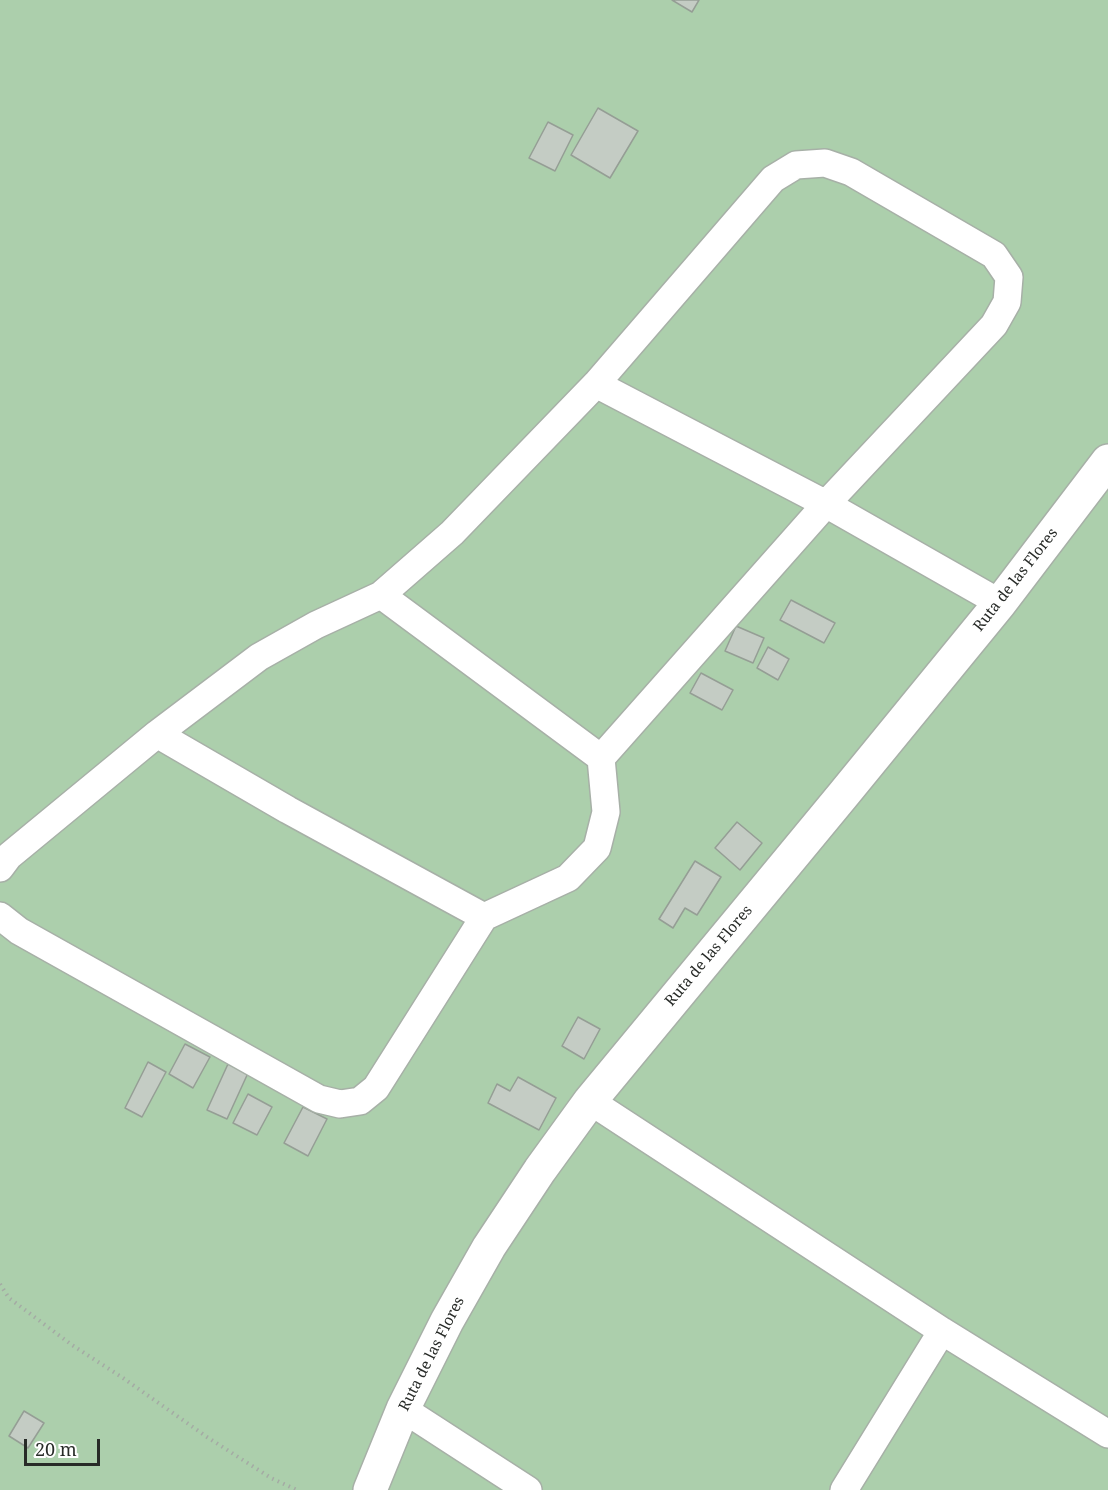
<!DOCTYPE html>
<html>
<head>
<meta charset="utf-8">
<style>
  body { margin:0 }
  #map { position:relative; width:1108px; height:1490px; overflow:hidden; background:#eaf3ea; font-family:"Noto Serif",serif }
  canvas { display:block }
  .scale { position:absolute; left:24px; top:1439px; width:76px; height:27px; box-sizing:border-box; border:3px solid #282b28; border-top:0; padding-left:8px; font-size:18px; line-height:21px; white-space:nowrap; color:#282b28; -webkit-text-stroke:4px #fff; paint-order:stroke }
</style>
</head>
<body>
<div id="map">
<canvas width="1108" height="1490"></canvas>
<div class="scale">20 m</div>
</div>
<script>
const c = document.querySelector('canvas').getContext('2d');
c.lineJoin = 'round';
function fillPath(path, color) {
  c.fillStyle = color;
  c.fill(path, 'evenodd');
}
function poly(rows) {
  const path = new Path2D();
  for (const r of rows) {
    path.moveTo(r[0], r[1]);
    for (let i = 2; i < r.length; i += 2) path.lineTo(r[i], r[i + 1]);
  }
  return path;
}
function stroke(path, color, width, dash) {
  c.strokeStyle = color;
  c.lineWidth = width;
  c.lineCap = dash ? 'butt' : 'round';
  c.setLineDash(dash || []);
  c.stroke(path);
}
function label(font, color, halo, rows, align = 'center') {
  c.font = font + ' "Noto Serif",serif';
  c.lineWidth = 6;
  c.setLineDash([]);
  c.textBaseline = 'middle';
  c.strokeStyle = halo;
  c.fillStyle = color;
  for (const [text, x, y, turn = 0] of rows) {
    c.save();
    c.translate(x, y);
    c.rotate((+turn || 0) * Math.PI / 180);
    c.textAlign = isNaN(turn) ? turn : align;
    if (halo) c.strokeText(text, 0, 0);
    c.fillText(text, 0, 0);
    c.restore();
  }
}
fillPath(poly([
  [0,0,1108,0,1108,1490,0,1490]
]), '#accfac');
const building = poly([
  [672,0,699,0,692,12,672,0],
  [598,108,638,131,610,178,571,155,598,108],
  [548,122,573,135,555,171,529,158,548,122],
  [791,600,835,623,824,643,780,620,791,600],
  [736,626,764,638,753,663,725,651,736,626],
  [768,647,789,659,778,680,757,668,768,647],
  [701,673,733,690,722,710,690,693,701,673],
  [737,822,762,843,740,870,715,848,737,822],
  [695,861,721,877,697,915,685,908,673,928,659,919,695,861],
  [578,1017,600,1029,584,1059,562,1046,578,1017],
  [185,1044,210,1057,193,1088,169,1074,185,1044],
  [148,1062,166,1072,142,1117,125,1108,148,1062],
  [228,1064,248,1073,227,1119,207,1110,228,1064],
  [518,1077,556,1098,539,1130,488,1103,497,1084,510,1091,518,1077],
  [248,1094,272,1107,257,1135,233,1123,248,1094],
  [303,1107,327,1119,308,1156,284,1143,303,1107],
  [24,1411,44,1423,28,1448,9,1436,24,1411]
]);
fillPath(building, '#c4ccc4');
stroke(building, '#959e95', 1.5);
const minor = poly([
  [596,384,826,504,1000,603],
  [157,734,259,657,316,625,381,595],
  [0,868,9,856,157,734,288,810,484,917],
  [0,916,19,931,319,1099,340,1104,360,1101,376,1088,484,917,568,878,597,848,606,812,601,758,826,504,994,325,1007,302,1009,277,994,255,851,172,825,163,796,165,773,179,596,384,452,533,381,595,601,758],
  [590,1101,942,1331,1108,1434],
  [403,1409,528,1490],
  [844,1490,942,1331]
]);
const major = poly([
  [370,1490,403,1409,447,1321,489,1247,540,1170,590,1101,843,795,1000,603,1108,461]
]);
stroke(minor, '#a7b0a7', 30);
stroke(major, '#a7b0a7', 36);
stroke(poly([
  [0,1284,9,1298,72,1345,123,1378,207,1437,271,1478,297,1490]
]), '#a4aba4', 4, [1.5, 4.5]);
stroke(minor, '#fff', 27);
stroke(major, '#fff', 33);
label('15px', '#282b28', '#fff', [
  ["Ruta de las Flores",1016,580,-52],
  ["Ruta de las Flores",709,956,-50],
  ["Ruta de las Flores",432,1354,-63]
]);
</script>
</body>
</html>
